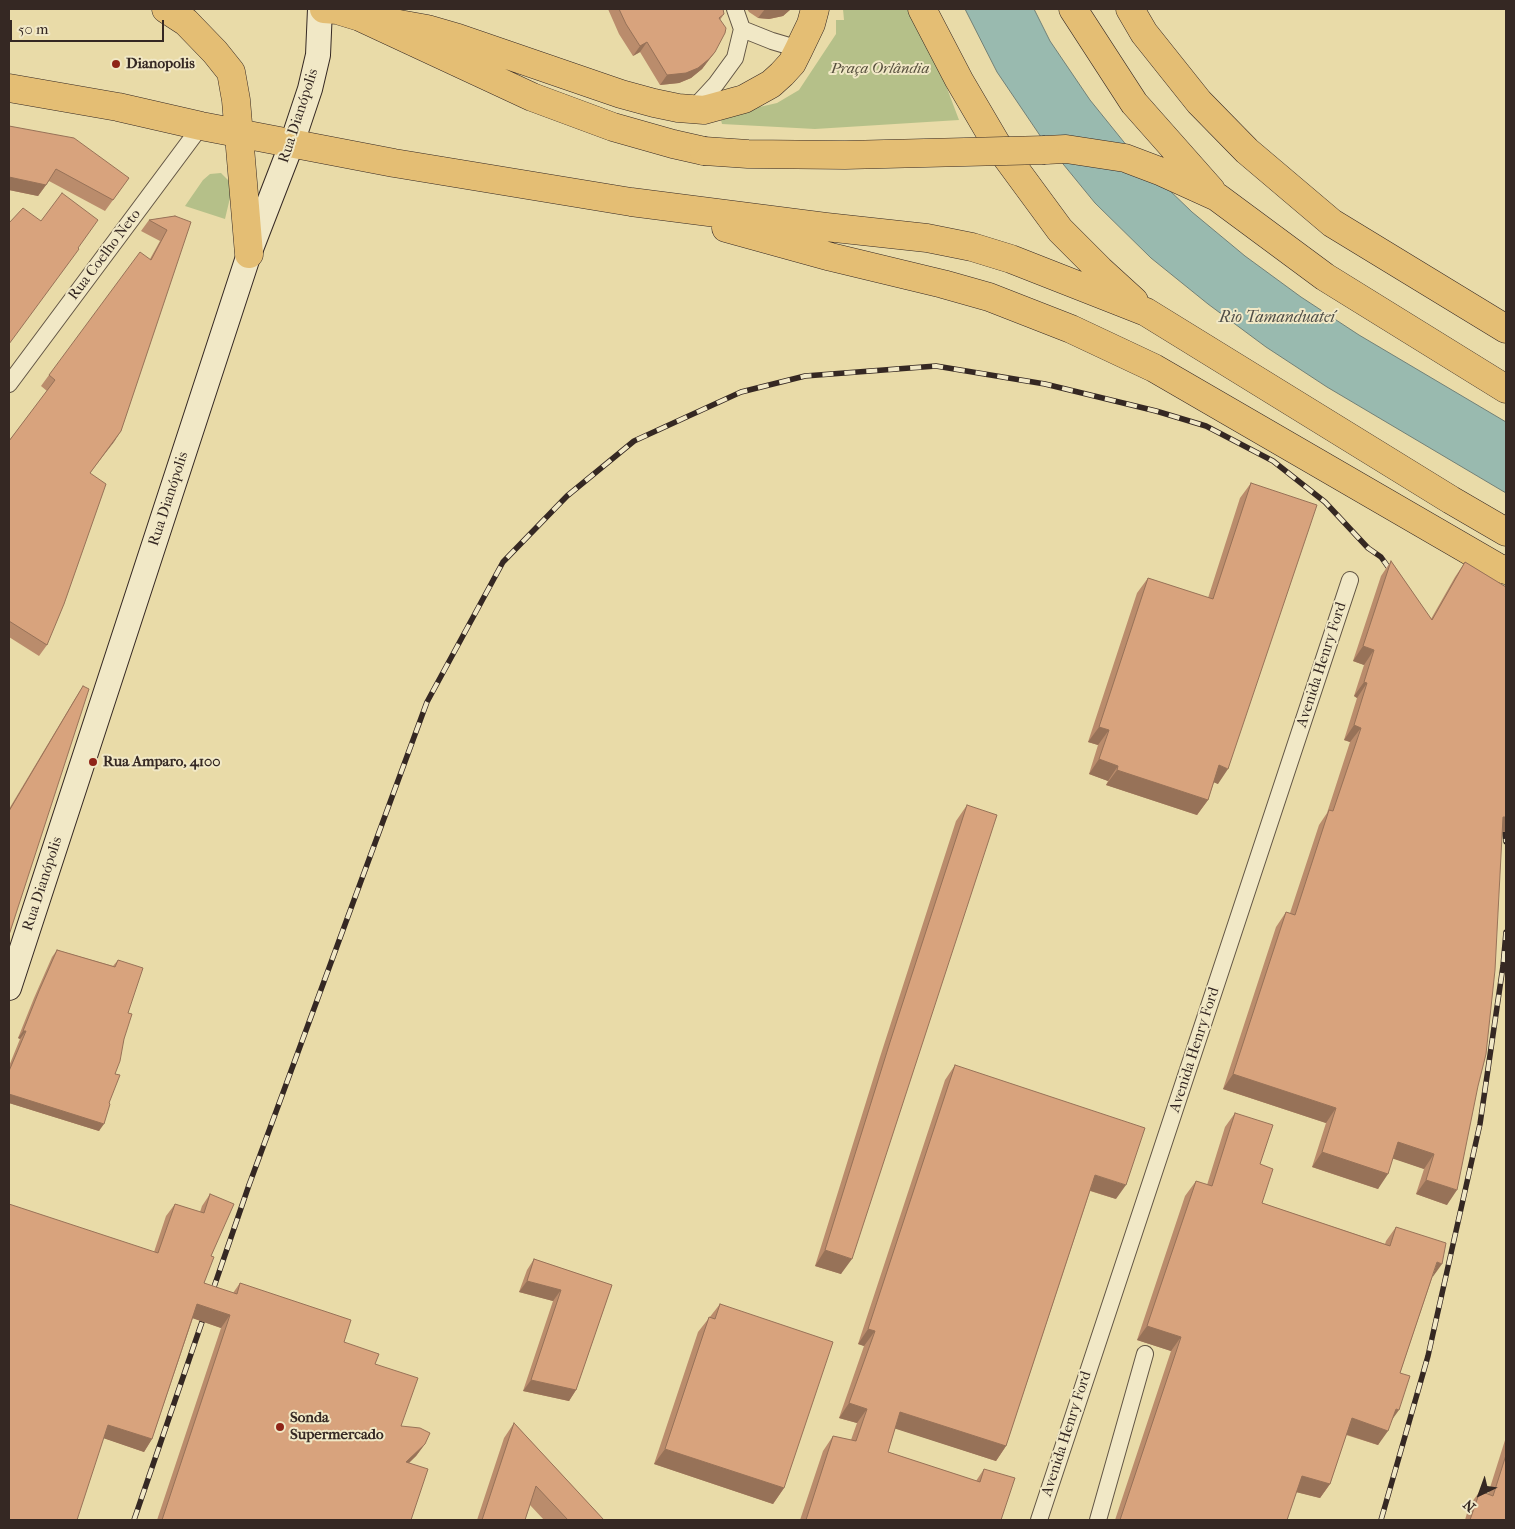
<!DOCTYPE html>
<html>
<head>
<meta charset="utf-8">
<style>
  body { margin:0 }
  #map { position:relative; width:1515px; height:1529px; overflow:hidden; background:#e9dba8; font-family:"IM FELL French Canon",serif }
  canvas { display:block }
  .frame { position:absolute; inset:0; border:10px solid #352823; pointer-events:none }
  .north { position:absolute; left:1455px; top:1469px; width:50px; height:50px; -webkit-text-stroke:4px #f1e8c6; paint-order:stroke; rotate:222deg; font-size:14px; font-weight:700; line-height:20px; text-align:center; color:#352823 }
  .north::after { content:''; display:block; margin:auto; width:18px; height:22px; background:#352823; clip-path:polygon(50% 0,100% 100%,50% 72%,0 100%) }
  .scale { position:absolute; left:10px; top:20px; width:154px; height:22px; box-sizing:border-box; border:2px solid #352823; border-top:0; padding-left:6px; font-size:15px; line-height:18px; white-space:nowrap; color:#352823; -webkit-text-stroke:4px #f1e8c6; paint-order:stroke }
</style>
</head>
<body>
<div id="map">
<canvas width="1515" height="1529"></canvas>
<div class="frame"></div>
<div class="north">N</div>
<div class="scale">50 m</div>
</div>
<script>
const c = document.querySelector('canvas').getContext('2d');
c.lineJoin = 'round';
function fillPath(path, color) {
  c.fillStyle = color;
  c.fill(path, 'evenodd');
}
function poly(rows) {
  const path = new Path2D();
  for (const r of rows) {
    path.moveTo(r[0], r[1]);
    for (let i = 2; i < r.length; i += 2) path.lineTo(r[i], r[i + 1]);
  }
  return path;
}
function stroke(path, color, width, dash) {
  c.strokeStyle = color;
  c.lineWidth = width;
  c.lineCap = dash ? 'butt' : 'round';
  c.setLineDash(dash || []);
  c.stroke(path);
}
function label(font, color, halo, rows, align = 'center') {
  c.font = font + ' "IM FELL French Canon",serif';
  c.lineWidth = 4;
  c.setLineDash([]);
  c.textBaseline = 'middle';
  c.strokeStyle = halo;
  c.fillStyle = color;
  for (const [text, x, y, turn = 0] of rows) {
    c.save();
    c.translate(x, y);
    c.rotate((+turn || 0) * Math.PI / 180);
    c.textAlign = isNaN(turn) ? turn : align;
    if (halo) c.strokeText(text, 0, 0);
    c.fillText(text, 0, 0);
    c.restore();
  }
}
fillPath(poly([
  [843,9,917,9,959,120,815,129,722,124,720,116,777,103,799,90,836,34,836,20,844,20],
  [221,173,233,185,225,219,185,206,203,180,210,174]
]), '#b5c089');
const water = poly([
  [965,9,1034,9,1050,41,1090,100,1140,162,1192,212,1245,256,1301,297,1359,335,1506,422,1506,493,1327,387,1266,347,1208,304,1151,258,1095,203,1041,137,997,72,965,9]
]);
fillPath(water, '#99baaf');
stroke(water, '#718077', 1);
const street = poly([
  [742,29,772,41,799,49],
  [692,110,716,84,735,58,742,29,735,9],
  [9,384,201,126],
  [1039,1520,1350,580],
  [1098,1520,1145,1354]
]);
const secondary = poly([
  [9,988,249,254,292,143,310,89,318,55,320,9]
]);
const highway = poly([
  [166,9,186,22,215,52,231,72,236,100,249,254],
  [324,9,337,10,360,17,532,97,613,127,673,144,704,151],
  [922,9,959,80,996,143,1060,230,1100,270,1134,301],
  [1073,9,1134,103,1211,190],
  [1130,9,1144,33,1199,102,1247,151,1332,223,1506,329],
  [360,17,427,29,458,38,621,94,654,103,678,108,704,110,744,99,771,84,782,74,792,63,799,49,811,24,815,9],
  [9,88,118,107,201,126,394,163,631,202,826,227,927,238,972,247,1011,259,1146,312,1451,500,1506,532],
  [1045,150,1066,149,1125,158,1162,172,1217,197,1325,277,1506,389],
  [726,228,831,257,943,284,989,297,1071,329,1154,368,1499,568,1506,570]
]);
stroke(street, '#625544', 18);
stroke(secondary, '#352823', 26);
stroke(highway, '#352823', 29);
stroke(street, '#f1e8c6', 16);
stroke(secondary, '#f1e8c6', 24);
stroke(highway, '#e4be74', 28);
const rail = poly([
  [1503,817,1506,842],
  [134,1520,249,1185,427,702,503,562,567,496,634,441,741,392,805,376,936,366,1045,384,1156,411,1206,426,1273,461,1325,502,1368,548,1381,557,1396,578],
  [1381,1520,1428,1356,1480,1124,1503,966,1506,932]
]);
stroke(rail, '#352823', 5.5);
stroke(rail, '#f1e8c6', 4, [11]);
const highwayBridge = poly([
  [704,151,748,154,845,155,1045,150]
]);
stroke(highwayBridge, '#352823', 29, []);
stroke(highwayBridge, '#e4be74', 28);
fillPath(poly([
  [608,9,723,9,724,14,720,20,715,52,702,69,691,78,679,83,660,85,640,52,633,56,619,34],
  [747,9,791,9,783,16,769,19,758,18,749,12],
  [9,126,129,178,105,211,49,181,38,196,9,190],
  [175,216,121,431,90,473,47,645,39,656,9,637,9,441,47,391,41,386,49,375,150,259,160,241,141,231,149,220],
  [1251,483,1218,784,1214,782,1208,800,1197,815,1106,785,1108,781,1089,774,1098,745,1088,742,1137,593,1148,578,1208,598,1240,498],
  [1391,561,1431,619,1455,577,1465,562,1506,587,1506,832,1502,832,1447,1205,1416,1194,1424,1169,1393,1158,1378,1189,1312,1167,1326,1123,1223,1089,1276,927,1286,912,1290,913,1319,825,1327,813,1350,742,1344,740,1357,698,1354,696,1364,665,1353,661,1381,576],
  [83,686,9,935,9,809,73,702],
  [967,805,841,1274,815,1266,880,1057,956,821],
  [57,950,113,966,118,960,128,1013,124,1039,115,1074,109,1103,99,1131,9,1103,9,1066,20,1039,18,1038,34,998,52,957],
  [955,1065,1116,1199,1090,1191,1006,1446,996,1461,895,1428,888,1452,976,1481,984,1469,1001,1520,800,1520,823,1451,833,1436,851,1440,857,1423,839,1418,864,1346,858,1344,945,1080],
  [1235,1113,1260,1164,1262,1203,1385,1244,1386,1241,1396,1227,1432,1278,1400,1373,1392,1420,1378,1445,1346,1435,1330,1484,1320,1498,1296,1492,1287,1520,1115,1520,1171,1351,1137,1340,1185,1196,1196,1181,1207,1185,1225,1127],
  [210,1194,211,1256,204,1283,233,1293,240,1283,344,1342,375,1364,401,1426,425,1444,416,1456,409,1463,411,1520,157,1520,221,1328,193,1318,152,1439,144,1452,104,1438,154,1252,166,1216,175,1204,200,1212,202,1206],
  [534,1259,612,1285,576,1390,569,1401,523,1391,553,1301,519,1292,527,1270],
  [720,1304,784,1488,773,1504,654,1464,698,1332],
  [514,1423,604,1520,544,1520,530,1505,525,1520,477,1520,504,1438],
  [1506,1437,1506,1520,1465,1520,1469,1506,1480,1491,1488,1494]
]), '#ba8c6c');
fillPath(poly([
  [765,9,791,9,783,16,769,19,758,18],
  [647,42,640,52,633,56,640,46],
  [715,52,702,69,691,78,679,83,660,85,667,75],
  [9,177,46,185,38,196,9,190],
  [121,431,114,442,82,483,90,473],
  [1363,646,1374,650,1364,665,1353,661],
  [1364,682,1367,683,1357,698,1354,696],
  [1354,725,1361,728,1350,742,1344,740],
  [1099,727,1109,730,1098,745,1088,742],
  [1099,759,1118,766,1108,781,1089,774],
  [1219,765,1228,769,1218,784,1208,780],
  [1117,770,1208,800,1197,815,1106,785],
  [1503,817,1506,817,1506,832,1493,831],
  [23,1031,26,1031,20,1039,18,1038],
  [1233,1074,1336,1108,1326,1123,1223,1089],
  [9,1094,104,1124,99,1131,9,1103],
  [1398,1142,1434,1154,1424,1169,1388,1157],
  [1322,1152,1388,1174,1378,1189,1312,1167],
  [1095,1175,1126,1185,1116,1199,1085,1189],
  [1426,1180,1457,1190,1447,1205,1416,1194],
  [825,1250,852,1259,841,1274,815,1266],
  [1437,1262,1442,1264,1432,1278],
  [527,1281,561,1290,553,1301,519,1292],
  [197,1304,230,1315,221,1328,189,1317],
  [1147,1326,1181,1337,1171,1351,1137,1340],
  [868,1329,875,1331,864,1346,858,1344],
  [531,1380,576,1390,569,1401,523,1391],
  [849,1403,867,1409,857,1423,839,1418],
  [1396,1409,1399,1410,1389,1424],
  [900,1412,1006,1446,996,1461,890,1427],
  [1352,1418,1388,1431,1378,1445,1342,1433],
  [108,1425,152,1439,144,1452,100,1437],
  [425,1444,416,1456,397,1474,406,1462],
  [665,1449,784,1488,773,1504,654,1464],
  [1302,1476,1330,1484,1320,1498,1292,1491]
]), '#977258');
const building = poly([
  [619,9,723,9,724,14,719,18,726,28,725,33,715,52,709,59,698,68,686,73,667,75,647,42,640,46,626,24,619,9],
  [9,126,74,138,129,178,113,200,56,169,46,185,9,177,9,126],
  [62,193,98,220,78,248,79,249,9,344,9,223,23,208,41,221,62,193],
  [175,216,191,222,121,431,90,473,106,484,64,604,47,645,9,621,9,441,55,380,49,375,140,252,151,260,167,230,149,220,175,216],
  [1251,483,1317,505,1228,769,1219,765,1208,800,1117,770,1118,766,1099,759,1109,730,1099,727,1148,578,1213,599,1251,483],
  [1391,561,1432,620,1465,562,1506,587,1506,817,1503,817,1495,970,1486,1054,1478,1086,1457,1190,1426,1180,1434,1154,1398,1142,1388,1174,1322,1152,1336,1108,1233,1074,1286,912,1295,915,1329,810,1333,811,1361,728,1354,725,1367,683,1364,682,1374,650,1363,646,1391,561],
  [83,686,89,689,9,935,9,811,83,686],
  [967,805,997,815,852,1259,825,1250,890,1042,967,805],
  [57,950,115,967,118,960,143,968,128,1013,132,1014,124,1039,120,1061,115,1074,120,1075,109,1103,110,1104,104,1124,9,1094,9,1071,26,1031,23,1031,39,991,57,950],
  [955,1065,1145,1128,1126,1185,1095,1175,1006,1446,900,1412,888,1452,980,1482,984,1469,1015,1478,1001,1520,806,1520,833,1436,856,1441,867,1409,849,1403,875,1331,868,1329,955,1065],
  [1235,1113,1273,1125,1260,1164,1273,1169,1262,1203,1390,1246,1396,1227,1446,1243,1442,1264,1437,1262,1400,1373,1410,1376,1399,1410,1396,1409,1388,1431,1352,1418,1330,1484,1302,1476,1287,1520,1120,1520,1181,1337,1147,1326,1196,1181,1212,1186,1235,1113],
  [210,1194,234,1204,211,1256,214,1257,204,1283,237,1294,240,1283,351,1320,344,1342,379,1354,375,1364,418,1378,401,1426,420,1428,430,1433,425,1444,406,1462,428,1469,411,1520,162,1520,230,1315,197,1304,152,1439,108,1425,77,1520,9,1520,9,1204,158,1253,175,1204,204,1213,210,1194],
  [534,1259,612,1285,576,1390,531,1380,561,1290,527,1281,534,1259],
  [720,1304,833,1342,784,1488,665,1449,709,1317,715,1319,720,1304],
  [514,1423,604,1520,568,1520,536,1486,525,1520,482,1520,514,1423],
  [1506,1455,1506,1520,1470,1520,1480,1491,1493,1496,1506,1455]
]);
fillPath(building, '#d8a37d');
stroke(building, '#977258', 1);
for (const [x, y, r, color] of [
  [116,64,5,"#8f2418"],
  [93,762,5,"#8f2418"],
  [280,1427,5,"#8f2418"]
]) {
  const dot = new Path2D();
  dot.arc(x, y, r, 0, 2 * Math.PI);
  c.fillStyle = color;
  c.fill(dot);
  stroke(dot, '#f1e8c6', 2);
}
label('bold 15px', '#352823', '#f1e8c6', [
  ["Dianopolis",126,64],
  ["Rua Amparo, 4100",103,762],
  ["Sonda",290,1418],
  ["Supermercado",290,1435]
], 'left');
label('italic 15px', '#554e3c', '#f1e8c6', [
  ["Praça Orlândia",880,69]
]);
label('15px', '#352823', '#f1e8c6', [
  ["Rua Dianópolis",299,116,-72],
  ["Rua Coelho Neto",105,255,-53],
  ["Rua Dianópolis",169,499,-72],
  ["Avenida Henry Ford",1322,665,-72],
  ["Rua Dianópolis",43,884,-72],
  ["Avenida Henry Ford",1195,1050,-72],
  ["Avenida Henry Ford",1067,1434,-72]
]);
label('italic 16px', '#4e4c46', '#f1e8c6', [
  ["Rio Tamanduateí",1277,318]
]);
</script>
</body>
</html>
